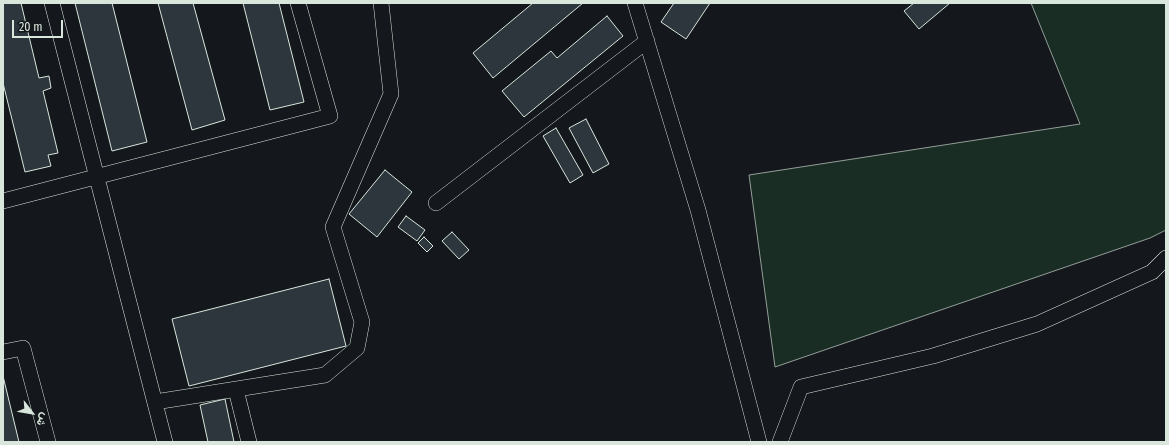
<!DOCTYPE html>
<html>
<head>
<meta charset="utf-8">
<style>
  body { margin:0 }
  #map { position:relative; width:1169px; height:445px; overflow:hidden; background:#14181c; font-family:"Fira Sans Condensed",Vazirmatn,sans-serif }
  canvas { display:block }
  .frame { position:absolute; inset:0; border:4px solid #d8e6dc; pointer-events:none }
  .north { position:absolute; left:12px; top:393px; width:40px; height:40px; -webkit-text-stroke:3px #14181c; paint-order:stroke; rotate:121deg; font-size:11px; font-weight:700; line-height:16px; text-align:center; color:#d8e6dc }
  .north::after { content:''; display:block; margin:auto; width:14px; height:18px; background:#d8e6dc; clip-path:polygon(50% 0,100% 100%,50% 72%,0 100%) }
  .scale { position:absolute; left:12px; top:20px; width:51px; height:18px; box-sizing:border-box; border:2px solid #d8e6dc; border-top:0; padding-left:5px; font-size:12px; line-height:14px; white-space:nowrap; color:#d8e6dc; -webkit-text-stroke:3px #14181c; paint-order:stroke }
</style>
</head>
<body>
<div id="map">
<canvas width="1169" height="445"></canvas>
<div class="frame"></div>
<div class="north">ش</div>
<div class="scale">20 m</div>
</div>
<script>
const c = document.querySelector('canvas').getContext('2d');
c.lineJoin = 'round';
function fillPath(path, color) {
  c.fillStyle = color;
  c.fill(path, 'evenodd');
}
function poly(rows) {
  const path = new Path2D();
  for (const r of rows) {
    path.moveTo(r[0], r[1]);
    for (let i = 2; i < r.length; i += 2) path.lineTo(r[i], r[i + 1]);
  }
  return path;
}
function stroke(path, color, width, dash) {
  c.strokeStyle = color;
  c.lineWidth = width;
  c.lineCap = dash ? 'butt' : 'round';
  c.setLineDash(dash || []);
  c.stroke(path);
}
const green = poly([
  [1031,3,1166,3,1166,230,1150,238,775,367,749,175,1080,124,1031,3]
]);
fillPath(green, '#1a2d24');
stroke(green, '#939e99', 1);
const building = poly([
  [3,3,21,3,39,78,49,76,51,88,43,91,58,153,48,155,51,166,25,172,3,83,3,3],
  [75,3,112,3,147,142,112,151,75,3],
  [158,3,193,3,225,120,192,130,158,3],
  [243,3,279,3,304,102,270,110,243,3],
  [533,3,583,3,493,78,473,53,533,3],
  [674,3,710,3,686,39,661,22,674,3],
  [914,3,950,3,919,29,904,11,914,3],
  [607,16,623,36,524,117,502,91,551,51,557,58,607,16],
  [586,119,609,164,593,173,569,128,586,119],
  [556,128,583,175,570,183,543,136,556,128],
  [385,170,412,192,377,237,349,214,385,170],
  [406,216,425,230,417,241,398,227,406,216],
  [452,232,469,250,459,259,442,241,452,232],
  [424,237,433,246,427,252,418,243,424,237],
  [329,279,346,346,189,386,172,319,329,279],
  [3,376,19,442,3,442,3,376],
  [225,399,234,442,208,442,200,405,225,399]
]);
fillPath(building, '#2c363c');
stroke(building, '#d8e6dc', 1);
const minor = poly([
  [52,3,165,442],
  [635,3,698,210,759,442],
  [3,201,330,116,298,3],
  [436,203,647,41],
  [3,352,23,348,48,442],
  [236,390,249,442],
  [155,402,325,375,357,348,362,322,333,227,391,94,381,3],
  [780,442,801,387,933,356,1037,324,1152,272,1166,258]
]);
stroke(minor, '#d8e6dc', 16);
stroke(minor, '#14181c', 15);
</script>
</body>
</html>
